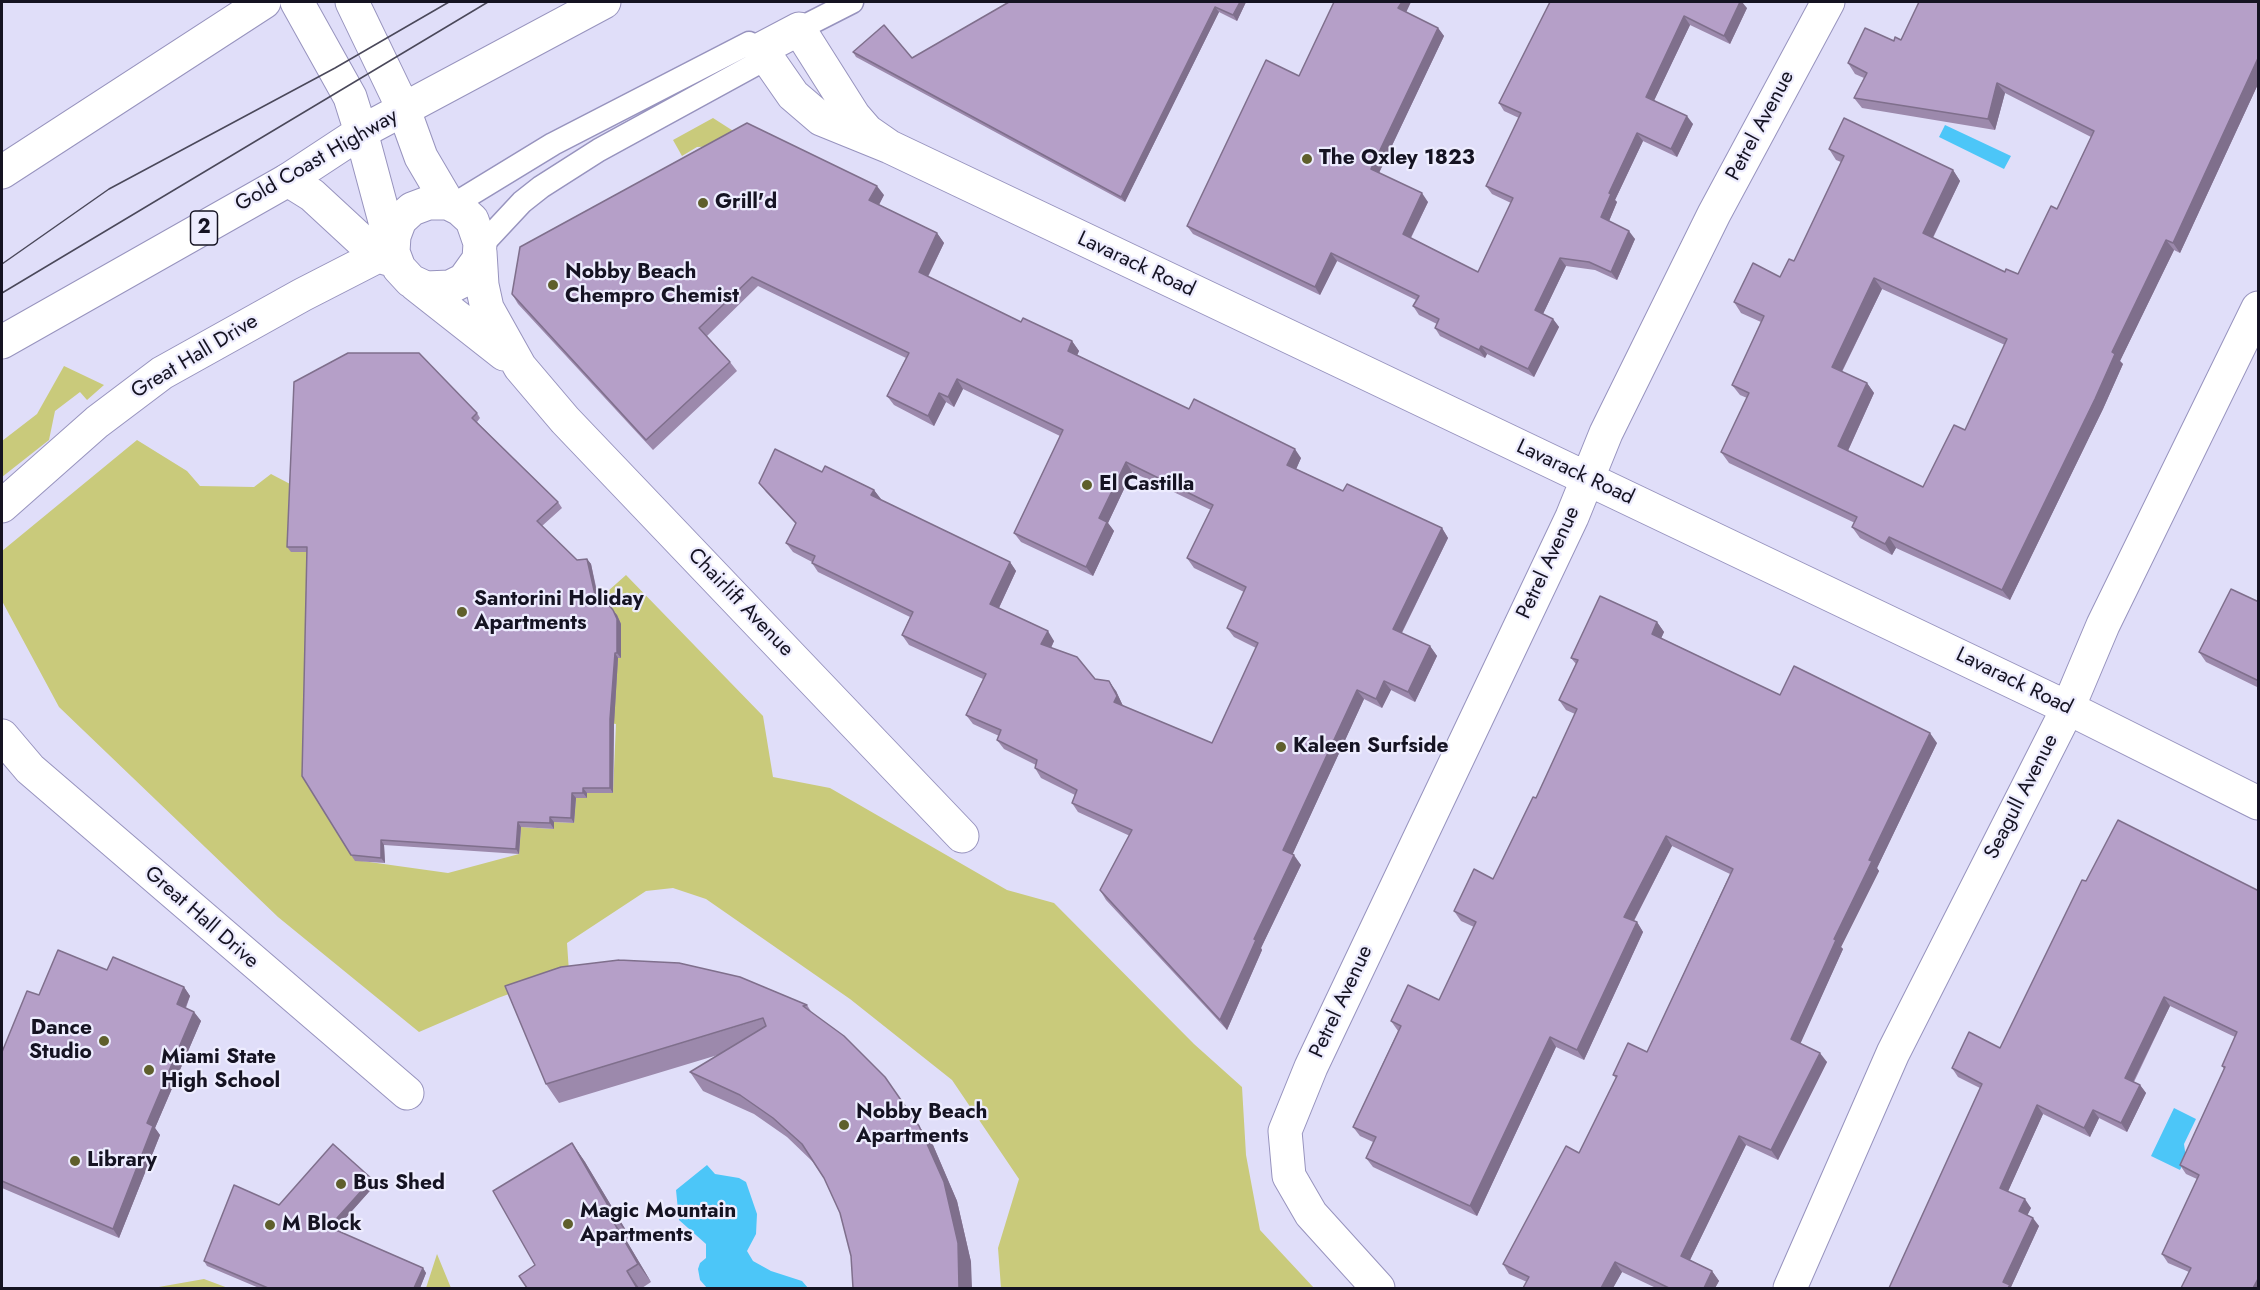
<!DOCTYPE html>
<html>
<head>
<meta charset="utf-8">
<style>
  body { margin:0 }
  #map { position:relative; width:2260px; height:1290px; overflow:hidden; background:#e0def9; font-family:Jost,sans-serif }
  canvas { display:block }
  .frame { position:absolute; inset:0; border:3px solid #151322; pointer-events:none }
</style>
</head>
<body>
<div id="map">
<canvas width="2260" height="1290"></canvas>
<div class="frame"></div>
</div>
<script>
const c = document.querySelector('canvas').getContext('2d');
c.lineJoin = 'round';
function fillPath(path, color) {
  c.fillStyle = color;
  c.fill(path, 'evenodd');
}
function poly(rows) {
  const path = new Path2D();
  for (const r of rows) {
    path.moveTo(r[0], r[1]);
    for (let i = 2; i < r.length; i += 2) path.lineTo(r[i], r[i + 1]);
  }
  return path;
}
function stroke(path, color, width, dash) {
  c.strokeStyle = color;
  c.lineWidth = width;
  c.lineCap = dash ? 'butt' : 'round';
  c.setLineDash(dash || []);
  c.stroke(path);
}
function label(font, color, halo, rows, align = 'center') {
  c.font = font + ' Jost,sans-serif';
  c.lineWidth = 4.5;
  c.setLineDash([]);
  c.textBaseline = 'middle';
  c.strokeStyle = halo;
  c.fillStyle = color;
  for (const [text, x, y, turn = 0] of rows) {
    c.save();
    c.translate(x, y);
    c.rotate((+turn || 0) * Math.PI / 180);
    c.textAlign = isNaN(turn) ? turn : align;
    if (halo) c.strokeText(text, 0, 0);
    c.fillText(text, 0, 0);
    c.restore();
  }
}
fillPath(poly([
  [713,118,738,134,718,146,697,147,682,156,673,140],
  [64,366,104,385,87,400,80,392,55,411,49,440,2,477,2,441,37,414],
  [137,440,187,471,200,486,254,487,271,474,292,485,311,552,355,860,448,873,519,854,521,827,553,829,554,822,574,823,576,798,587,792,613,793,616,724,608,723,618,658,621,658,621,624,598,600,626,575,763,716,773,777,830,788,1007,890,1054,903,1194,1044,1242,1087,1246,1155,1260,1230,1314,1288,1001,1288,998,1248,1019,1179,952,1080,850,999,706,899,673,888,646,891,567,943,569,972,498,998,419,1032,278,917,59,707,2,601,2,551],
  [437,1254,451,1288,426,1288],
  [204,1279,228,1288,153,1288]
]), '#c9ca7b');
fillPath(poly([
  [1945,125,2011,156,2004,169,1939,137],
  [2174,1108,2196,1119,2184,1144,2186,1158,2180,1170,2151,1156],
  [707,1165,715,1174,739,1178,746,1182,757,1214,756,1234,747,1251,753,1261,771,1271,802,1281,808,1288,707,1288,700,1280,698,1269,700,1263,706,1258,706,1244,679,1220,676,1190]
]), '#4cc6f8');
const service = poly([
  [799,29,852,2],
  [453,205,553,144,749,43,761,49,758,63,599,150,541,187,522,202,480,247]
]);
const minor = poly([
  [404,110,421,157,448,203,460,209,472,220,480,243,479,259,464,280,450,287,426,288,411,281,399,268,393,252,394,236,400,220,412,209,428,203,448,203],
  [361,132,393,251],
  [890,147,867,131,854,116,799,29,761,49,793,95,821,119,890,147,1372,376,2068,708,2258,803],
  [288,180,312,195,378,256,395,261],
  [480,252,482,285,487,308,520,367,565,420,962,836],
  [415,284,504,354],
  [2,506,97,422,162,373,302,295,378,256],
  [2,736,30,769,407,1093],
  [1378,1288,1311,1214,1289,1176,1285,1131,1311,1067,1572,517,1606,433,1714,214,1828,2],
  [1790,1288,1893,1053,2068,708,2103,625,2258,308]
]);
const trunk = poly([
  [297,2,350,97,361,132],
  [352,2,404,110],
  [2,172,264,2],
  [2,342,288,180,361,132,604,2]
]);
stroke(service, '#9793be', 25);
stroke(minor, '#9793be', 35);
stroke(trunk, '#9793be', 35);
stroke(service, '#fff', 22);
stroke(minor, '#fff', 33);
stroke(trunk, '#fff', 33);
stroke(poly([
  [2,264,109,189,335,68,449,2],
  [2,293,488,2]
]), '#4a485a', 1.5);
fillPath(poly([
  [1009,2,1246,2,1237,21,1219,12,1125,202,856,57,853,52,912,58],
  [1550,2,1747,8,1730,44,1690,25,1654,100,1693,124,1677,157,1643,141,1615,200,1617,202,1609,221,1635,239,1617,280,1595,270,1566,266,1543,314,1553,319,1559,327,1534,377,1487,354,1485,358,1440,336,1435,328,1437,324,1419,315,1413,306,1416,300,1337,261,1320,295,1193,234,1187,226,1299,76,1406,12,1438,28,1444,36,1379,173,1428,202,1411,238,1478,272,1511,203,1492,194,1486,186,1519,118,1504,111,1499,103],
  [2259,2,2259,82,2180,253,2174,250,2120,361,2123,364,2103,409,2010,600,1896,548,1892,555,1860,538,1852,527,1855,523,1729,463,1721,452,1747,398,1740,395,1732,385,1761,322,1741,313,1734,302,1780,277,1794,261,1841,162,1836,160,1829,149,1953,170,1960,181,1933,238,2005,272,2018,274,2057,209,2091,137,2005,93,1995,130,1862,108,1854,98,1864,78,1855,74,1848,63,1894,41],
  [1882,289,2005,345,1965,430,1923,487,1848,451,1874,393,1867,383,1842,372],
  [884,195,879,205,937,233,944,243,928,277,1021,322,1072,341,1079,351,1077,355,1189,409,1301,458,1296,469,1343,491,1442,528,1448,538,1402,633,1430,646,1437,656,1415,702,1391,690,1382,708,1364,699,1292,855,1301,865,1261,948,1262,950,1227,1030,1106,900,1100,890,1130,836,1078,812,1072,803,1075,795,1041,778,1035,768,1036,765,1004,749,997,740,999,736,973,724,966,715,983,679,909,645,902,635,910,617,818,572,812,563,812,562,793,552,786,543,796,524,766,492,759,483,822,472,874,490,881,500,1010,562,1016,571,999,608,1054,641,1051,648,1095,679,1116,691,1123,706,1212,743,1256,648,1234,637,1227,628,1244,592,1194,568,1187,558,1211,510,1132,472,1108,523,1114,531,1093,576,1021,542,1014,533,1060,436,963,389,954,407,946,402,934,426,894,405,887,396,906,358,758,286,707,336,730,362,737,371,653,450,518,304,512,294],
  [477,413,480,418,477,422,558,502,562,508,542,526,577,560,587,559,591,564,599,600,617,615,621,624,621,658,618,658,614,724,613,793,587,793,587,798,576,798,574,823,554,822,554,829,521,827,519,854,384,845,385,863,355,861,351,855,307,552,291,552,287,547],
  [2259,602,2259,688,2206,662,2199,652],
  [1657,622,1664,632,1661,638,1780,695,1937,743,1877,868,1879,871,1841,947,1843,949,1800,1043,1827,1062,1778,1160,1746,1145,1690,1260,1712,1271,1719,1281,1715,1288,1656,1288,1622,1272,1613,1288,1523,1288,1527,1282,1509,1274,1503,1264,1579,1153,1616,1078,1613,1075,1647,1052,1730,874,1672,846,1634,921,1637,922,1643,932,1584,1060,1556,1047,1477,1216,1373,1167,1366,1158,1373,1142,1360,1136,1353,1127,1398,1031,1391,1021,1439,1000,1474,927,1461,921,1454,911,1493,879,1536,798,1575,714,1566,710,1559,700,1576,664,1571,658],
  [2086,881,2259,891,2259,1288,2189,1272,2168,1263,2162,1254,2197,1179,2186,1174,2180,1165,2224,1069,2222,1066,2235,1037,2170,1006,2134,1082,2140,1085,2146,1093,2127,1132,2099,1118,2090,1137,2043,1114,2008,1191,2031,1208,2027,1215,2039,1226,2011,1287,2012,1288,1889,1288,1980,1088,1958,1077,1952,1068,2000,1048],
  [107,970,184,987,190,996,186,1008,194,1012,201,1021,155,1128,160,1135,119,1238,2,1188,2,1052],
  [807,1005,812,1013,933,1145,957,1201,971,1262,851,1256,840,1213,824,1178,813,1162,787,1137,754,1114,703,1091,690,1072,721,1054,559,1103,546,1084],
  [572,1143,585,1162,630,1237,626,1240,651,1282,642,1288,527,1288,535,1265],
  [372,1179,376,1184,335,1230,423,1268,426,1273,420,1288,259,1288,207,1266,204,1261,279,1205]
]), '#9c89ac');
fillPath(poly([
  [1240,2,1246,2,1237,21,1233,15],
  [1402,2,1411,2,1404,17,1398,8],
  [1740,2,1742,2,1747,8,1730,44,1724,36],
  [1215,7,1219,12,1125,202,1121,197],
  [1684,16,1690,25,1652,105,1646,97],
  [1438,28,1444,36,1377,177,1371,169],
  [2259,56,2259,82,2180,253,2173,243],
  [1997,83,2005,93,1995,130,1988,119],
  [1687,116,1693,124,1677,157,1671,149],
  [1637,133,1643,141,1615,200,1617,202,1607,226,1601,217,1609,193],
  [1953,170,1960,181,1930,243,1923,233],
  [877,186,884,195,876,210,869,200],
  [1422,193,1428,202,1408,243,1403,234],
  [1629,231,1635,239,1617,280,1611,272],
  [937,233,944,243,925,282,919,272],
  [2166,240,2174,250,2120,361,2123,364,2103,409,2010,600,2002,590,2112,352],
  [1331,253,1337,261,1320,295,1315,287],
  [1560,258,1566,266,1541,318,1535,310],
  [1874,278,1882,289,1839,377,1832,367],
  [1553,319,1559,327,1534,377,1528,369],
  [1072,341,1079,351,1075,360,1068,351],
  [1481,346,1487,354,1485,358,1479,350],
  [957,379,963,389,954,407,948,397],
  [1867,383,1874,393,1845,457,1838,446],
  [939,393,946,402,934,426,928,416],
  [1295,449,1301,458,1294,474,1287,465],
  [1126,462,1132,472,1108,523,1114,531,1093,576,1086,567,1099,518],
  [874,490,881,499,878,505,871,495],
  [1442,528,1448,538,1399,638,1393,629],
  [1889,537,1896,548,1892,555,1885,544],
  [587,559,591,564,599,604,596,599],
  [1010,562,1016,571,996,614,990,604],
  [613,610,617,615,621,624,621,658,617,653],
  [1657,622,1664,632,1659,643,1652,634],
  [1048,631,1054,641,1048,654,1041,644],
  [1430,646,1437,656,1415,702,1408,692],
  [615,653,618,658,614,724,613,793,610,788,610,719],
  [1109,681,1116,691,1123,706,1114,702],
  [1384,681,1391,690,1382,708,1376,699],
  [1357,690,1364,699,1290,860,1283,850],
  [1930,733,1937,743,1877,868,1879,871,1841,947,1843,949,1798,1049,1791,1039,1834,939,1869,860],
  [583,788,587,793,587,798,583,793],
  [572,793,576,798,574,823,571,818],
  [550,817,554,822,554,829,550,823],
  [518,822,521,827,519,854,516,849],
  [1666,836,1672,846,1631,926,1624,917],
  [381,840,384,845,385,863,381,858],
  [1294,855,1301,865,1261,948,1262,950,1227,1030,1220,1020,1254,939],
  [1637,922,1643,932,1584,1060,1577,1050],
  [184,987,190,996,183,1013,177,1004],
  [2164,997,2170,1006,2131,1086,2125,1078],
  [194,1012,201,1021,155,1128,160,1135,119,1238,113,1229,147,1123],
  [1550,1037,1556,1047,1477,1216,1470,1206],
  [1820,1053,1827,1062,1778,1160,1771,1150],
  [2140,1085,2146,1093,2127,1132,2121,1123],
  [2037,1105,2043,1114,2006,1196,2000,1188],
  [2093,1110,2099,1118,2090,1137,2084,1128],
  [919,1126,933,1145,957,1201,971,1262,972,1288,959,1288],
  [1739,1136,1746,1145,1687,1266,1681,1256],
  [572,1143,585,1162,630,1237,616,1219],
  [372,1179,376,1184,333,1232,329,1227],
  [2025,1199,2031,1208,2025,1220,2019,1211],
  [2033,1218,2039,1226,2011,1287,2012,1288,2008,1288,2003,1282],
  [613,1221,626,1240,651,1282,638,1264],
  [1615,1262,1622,1272,1613,1288,1601,1288],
  [423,1268,426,1273,420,1288,414,1288],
  [627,1271,639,1288,637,1288],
  [1712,1271,1719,1281,1715,1288,1704,1288],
  [2259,1277,2259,1288,2253,1288]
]), '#7f6f8c');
const building = poly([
  [1009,2,1240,2,1233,15,1215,7,1121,197,853,52,884,25,912,58,1009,2],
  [1334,2,1402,2,1398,8,1438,28,1371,169,1422,193,1403,234,1478,272,1513,198,1486,186,1521,113,1499,103,1550,2,1740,2,1724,36,1684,16,1646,97,1687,116,1671,149,1637,133,1609,193,1611,194,1601,217,1629,231,1611,272,1589,262,1560,258,1535,310,1553,319,1528,369,1481,346,1479,350,1435,328,1439,319,1413,306,1419,296,1331,253,1315,287,1187,226,1266,60,1299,76,1334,2],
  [1919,2,2259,2,2259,56,2173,243,2166,240,2112,352,2115,354,2095,399,2002,590,1889,537,1885,544,1852,527,1857,517,1721,452,1749,393,1732,385,1764,316,1734,302,1753,263,1780,277,1789,259,1794,261,1844,156,1829,149,1844,118,1953,170,1923,233,2005,272,2006,269,2018,274,2051,206,2057,209,2094,131,1997,83,1988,119,1854,98,1867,73,1848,63,1865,28,1894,41,1895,37,1901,40,1919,2],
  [1874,278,2007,339,1965,430,1954,425,1923,487,1838,446,1867,383,1832,367,1874,278],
  [747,123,877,186,869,200,937,233,919,272,1021,322,1023,318,1072,341,1068,351,1189,409,1194,399,1295,449,1287,465,1343,491,1347,484,1442,528,1393,629,1430,646,1408,692,1384,681,1376,699,1357,690,1283,850,1294,855,1254,939,1256,940,1220,1020,1100,890,1132,830,1072,803,1077,790,1035,768,1037,760,997,740,1001,730,966,715,986,674,902,635,913,612,812,563,815,556,786,543,796,523,759,483,775,449,822,472,825,466,874,490,871,495,1010,562,990,604,1048,631,1041,644,1077,657,1095,679,1109,681,1117,696,1114,702,1212,743,1258,643,1227,628,1246,587,1187,558,1213,505,1126,462,1099,518,1107,522,1086,567,1014,533,1063,430,957,379,948,397,939,393,928,416,887,396,909,353,752,277,699,328,730,362,646,440,512,294,520,247,747,123],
  [348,353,419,353,477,413,472,418,558,502,537,521,577,560,587,559,596,599,608,604,613,610,617,619,617,653,615,653,610,719,610,788,583,788,583,793,572,793,571,818,550,817,550,823,518,822,516,849,381,840,381,858,351,855,302,776,307,547,287,547,294,382,348,353],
  [2231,589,2259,602,2259,681,2199,652,2231,589],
  [1600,596,1657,622,1652,634,1780,695,1794,666,1930,733,1869,860,1872,861,1834,939,1836,940,1791,1039,1820,1053,1771,1150,1739,1136,1681,1256,1712,1271,1704,1288,1669,1288,1615,1262,1601,1288,1523,1288,1529,1277,1503,1264,1566,1146,1579,1153,1617,1076,1613,1075,1628,1043,1647,1052,1733,869,1666,836,1624,917,1637,922,1577,1050,1550,1037,1470,1206,1366,1158,1376,1137,1353,1127,1401,1026,1391,1021,1408,985,1439,1000,1476,922,1454,911,1474,869,1493,879,1533,797,1536,798,1577,709,1559,700,1578,660,1571,658,1600,596],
  [2118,820,2259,891,2259,1277,2253,1288,2181,1288,2191,1268,2162,1254,2199,1175,2180,1165,2225,1067,2222,1066,2237,1032,2164,997,2125,1078,2140,1085,2121,1123,2093,1110,2084,1128,2037,1105,2000,1188,2025,1199,2019,1211,2033,1218,2003,1282,2010,1285,2008,1288,1889,1288,1982,1084,1952,1068,1969,1032,2000,1048,2082,880,2086,881,2118,820],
  [58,950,107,970,113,957,184,987,177,1004,194,1012,147,1123,153,1126,113,1229,2,1181,2,1052,27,991,39,995,58,950],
  [619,960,679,963,740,977,807,1005,803,1006,844,1036,885,1077,919,1126,944,1182,958,1243,959,1288,853,1288,851,1256,840,1213,824,1178,802,1144,773,1118,740,1095,690,1072,766,1026,763,1018,546,1084,505,986,561,967,619,960],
  [572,1143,616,1219,613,1221,638,1264,627,1271,637,1288,527,1288,519,1276,535,1265,493,1191,572,1143],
  [333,1144,372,1179,329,1227,423,1268,414,1288,268,1288,204,1261,234,1185,279,1205,333,1144]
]);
fillPath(building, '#b59fc8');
stroke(building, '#7f6f8c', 1.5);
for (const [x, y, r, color] of [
  [1307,159,6,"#5f5f2c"],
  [703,203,6,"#5f5f2c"],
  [553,285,6,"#5f5f2c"],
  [1087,485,6,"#5f5f2c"],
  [462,612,6,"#5f5f2c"],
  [1281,747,6,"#5f5f2c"],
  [104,1041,6,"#5f5f2c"],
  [149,1070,6,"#5f5f2c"],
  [844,1125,6,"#5f5f2c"],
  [75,1161,6,"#5f5f2c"],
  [341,1184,6,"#5f5f2c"],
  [568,1224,6,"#5f5f2c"],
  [270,1225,6,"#5f5f2c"]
]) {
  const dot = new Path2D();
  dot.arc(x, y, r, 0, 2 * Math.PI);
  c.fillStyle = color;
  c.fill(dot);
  stroke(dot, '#edecfe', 2);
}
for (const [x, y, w] of [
  [204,228,27]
]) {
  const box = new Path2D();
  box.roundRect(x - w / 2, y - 17, w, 34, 4.5);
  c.fillStyle = '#edecfe';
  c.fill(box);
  stroke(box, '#151322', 1.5);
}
label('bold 20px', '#151322', null, [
  ["2",204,228]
]);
label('21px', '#151322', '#edecfe', [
  ["Petrel Avenue",1761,126,-62],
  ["Gold Coast Highway",317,161,-30],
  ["Lavarack Road",1136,265,25],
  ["Great Hall Drive",195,357,-31],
  ["Lavarack Road",1575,473,25],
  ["Petrel Avenue",1549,563,-65],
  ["Chairlift Avenue",740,603,46],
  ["Lavarack Road",2014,682,26],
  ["Seagull Avenue",2022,797,-63],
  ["Great Hall Drive",201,918,41],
  ["Petrel Avenue",1342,1002,-65]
]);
label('bold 21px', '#151322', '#edecfe', [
  ["The Oxley 1823",1319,159],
  ["Grill'd",715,203],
  ["Nobby Beach",565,273],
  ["Chempro Chemist",565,297],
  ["El Castilla",1099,485],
  ["Santorini Holiday",474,600],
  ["Apartments",474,624],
  ["Kaleen Surfside",1293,747],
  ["Dance",92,1029,"right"],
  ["Studio",92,1053,"right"],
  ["Miami State",161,1058],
  ["High School",161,1082],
  ["Nobby Beach",856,1113],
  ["Apartments",856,1137],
  ["Library",87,1161],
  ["Bus Shed",353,1184],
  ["Magic Mountain",580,1212],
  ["Apartments",580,1236],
  ["M Block",282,1225]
], 'left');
</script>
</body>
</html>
